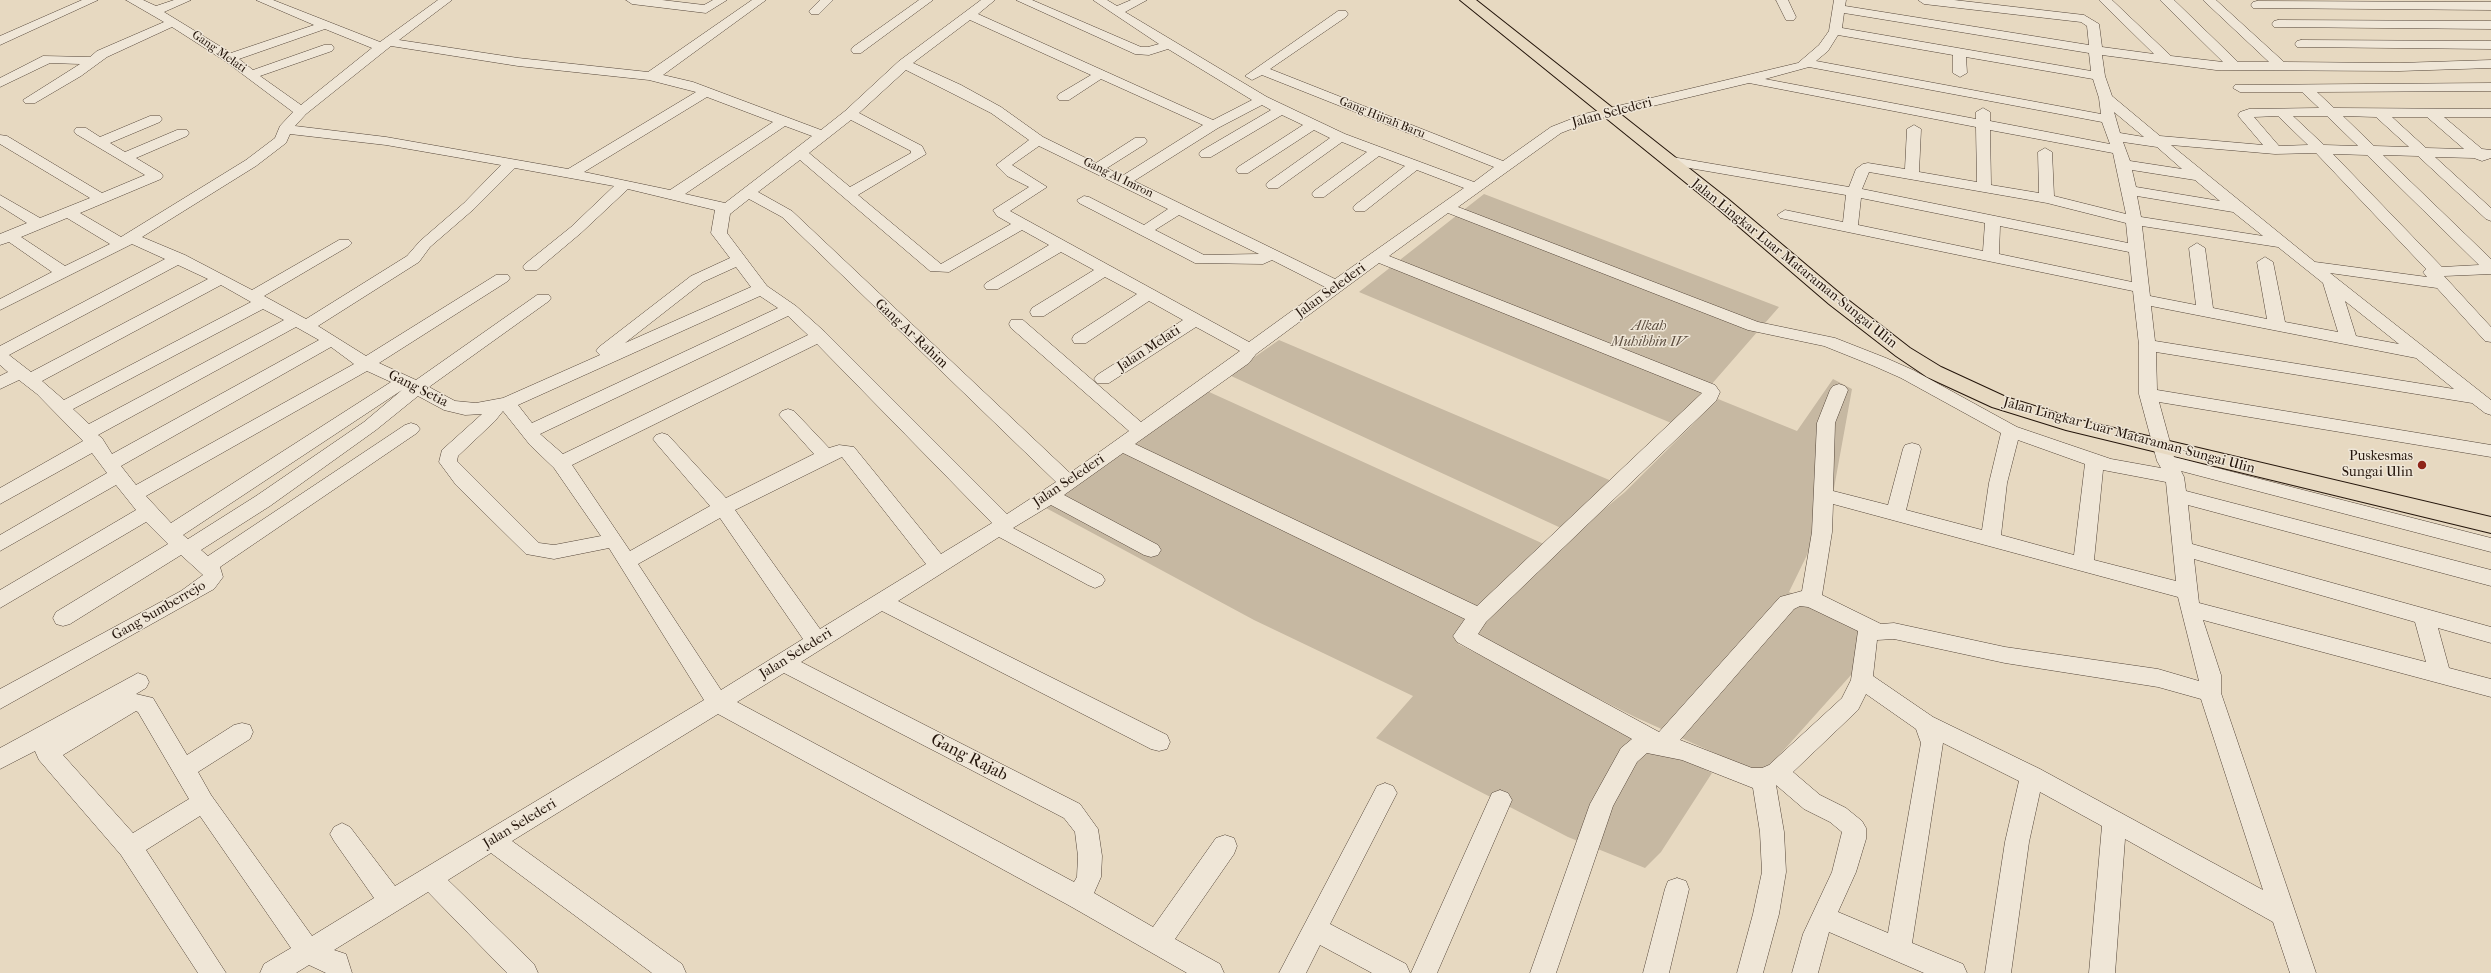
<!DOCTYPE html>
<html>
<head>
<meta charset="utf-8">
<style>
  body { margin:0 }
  canvas { display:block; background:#e7d9c1 }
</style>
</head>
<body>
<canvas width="2491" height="973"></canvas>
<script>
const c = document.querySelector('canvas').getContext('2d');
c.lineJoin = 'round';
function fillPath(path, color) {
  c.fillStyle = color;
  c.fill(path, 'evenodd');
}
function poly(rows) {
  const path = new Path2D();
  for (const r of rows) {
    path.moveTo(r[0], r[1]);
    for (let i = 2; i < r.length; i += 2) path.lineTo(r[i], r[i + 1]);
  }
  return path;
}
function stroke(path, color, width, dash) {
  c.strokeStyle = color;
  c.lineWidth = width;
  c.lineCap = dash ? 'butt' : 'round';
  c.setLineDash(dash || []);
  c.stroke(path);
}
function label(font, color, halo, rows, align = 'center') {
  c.font = font + ' "IM FELL French Canon",serif';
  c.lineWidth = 3;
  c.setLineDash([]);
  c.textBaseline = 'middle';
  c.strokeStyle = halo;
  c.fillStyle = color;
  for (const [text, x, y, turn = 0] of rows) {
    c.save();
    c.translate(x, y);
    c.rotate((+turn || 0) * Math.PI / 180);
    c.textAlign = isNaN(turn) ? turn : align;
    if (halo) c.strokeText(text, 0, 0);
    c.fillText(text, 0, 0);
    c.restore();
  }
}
fillPath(poly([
  [1484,194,1779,307,1676,425,1359,292],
  [1279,340,1614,482,1561,528,1229,375],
  [1833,379,1852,389,1834,488,1806,557,1789,592,1868,630,1868,656,1766,770,1752,770,1635,717,1473,635,1485,614,1574,534,1625,492,1718,399,1797,431],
  [1207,391,1546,545,1510,578,1458,644,1712,773,1661,852,1645,868,1568,837,1376,738,1413,696,1254,620,1046,508]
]), '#c6b8a2');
const minor = poly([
  [82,0,98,0,0,45,0,36,82,0],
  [126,0,143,0,156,6,174,0,191,0,164,12,231,53,314,25,256,0,273,0,380,42,438,0,452,0,399,40,518,58,648,72,752,0,766,0,663,75,693,82,821,130,845,111,899,61,965,12,981,0,995,0,978,14,1213,120,1252,100,1168,49,1149,55,1135,54,1016,0,1032,0,1141,47,1148,47,1159,44,1093,0,1107,0,1117,6,1131,0,1147,0,1125,12,1267,97,1345,134,1474,182,1494,167,1262,75,1252,80,1245,76,1338,11,1346,11,1348,14,1346,17,1270,69,1503,161,1551,127,1584,114,1798,63,1819,45,1829,31,1834,0,1846,0,1845,6,2089,45,2087,26,2081,22,1924,4,1918,0,1954,0,2084,15,2099,24,2102,47,2154,54,2099,0,2112,0,2171,56,2223,62,2160,0,2174,0,2238,62,2269,62,2203,0,2216,0,2284,62,2399,63,2491,60,2491,68,2399,71,2216,70,2102,55,2105,76,2112,96,2160,136,2263,145,2240,118,2238,115,2240,112,2249,109,2319,108,2302,92,2240,92,2233,88,2235,85,2491,83,2491,91,2317,92,2334,108,2491,109,2491,117,2444,117,2482,149,2491,150,2491,158,2482,161,2474,158,2435,157,2491,208,2491,221,2486,219,2418,156,2383,155,2491,259,2491,274,2444,276,2491,327,2491,342,2485,341,2437,288,2330,273,2491,400,2491,415,2485,413,2472,403,2156,352,2157,390,2491,445,2491,457,2159,402,2174,457,2491,538,2491,552,2181,471,2184,477,2186,491,2491,570,2491,586,2188,505,2192,544,2491,627,2491,643,2438,628,2449,668,2491,679,2491,697,2203,620,2221,675,2221,693,2316,973,2290,973,2273,922,2125,839,2115,973,2089,973,2102,826,2040,792,2029,842,2011,973,1985,973,2005,842,2019,781,1943,743,1912,943,1963,964,1967,973,1924,973,1829,932,1818,973,1792,973,1803,934,1832,872,1842,832,1830,822,1804,809,1776,785,1784,832,1786,872,1779,914,1763,973,1737,973,1753,914,1762,872,1760,832,1753,788,1682,760,1647,753,1637,762,1613,806,1556,973,1530,973,1590,804,1621,748,1632,739,1457,642,1453,636,1465,619,1123,453,1064,495,1158,545,1161,550,1158,555,1151,557,1144,555,1051,505,1013,528,1102,575,1105,580,1102,585,1095,588,1088,585,999,537,898,601,1167,735,1170,742,1167,749,1159,751,1151,749,882,611,801,662,1080,804,1098,829,1102,856,1101,877,1094,893,1153,927,1216,838,1225,835,1234,838,1237,846,1234,854,1175,939,1220,964,1224,973,1187,973,1070,906,718,714,512,841,682,964,686,973,652,973,491,853,448,880,534,964,538,973,507,973,428,892,334,950,346,954,352,973,326,973,309,965,296,973,260,973,264,964,291,948,200,816,146,850,226,973,198,973,121,855,39,760,35,751,0,769,0,748,138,673,146,676,149,682,146,688,136,694,153,698,187,755,234,725,242,723,250,725,253,732,250,739,198,772,211,795,312,936,374,898,334,841,330,834,334,827,342,823,350,827,395,886,704,700,609,548,554,559,526,554,456,485,439,462,442,450,482,414,465,415,444,410,418,396,376,430,270,506,201,550,208,556,405,425,411,423,417,425,420,429,417,433,220,567,223,577,214,589,0,709,0,689,181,591,203,575,181,555,70,624,63,626,56,624,53,618,56,612,168,544,146,522,0,608,0,590,136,510,116,485,0,551,0,535,107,473,92,453,0,504,0,488,83,441,37,394,19,380,0,389,0,376,8,372,0,365,0,346,165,259,132,244,0,310,0,299,52,272,9,242,0,245,0,234,27,223,0,206,0,195,40,218,90,198,0,144,0,135,7,136,102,193,145,175,76,134,74,131,76,128,86,128,100,137,150,116,160,116,162,119,160,122,110,143,125,152,177,130,187,130,189,133,187,136,136,158,161,173,163,176,161,179,80,213,121,237,246,160,275,138,280,126,293,112,225,61,172,27,107,57,81,76,35,103,25,103,23,100,80,64,50,63,0,87,0,78,43,56,90,57,97,51,164,22,126,0],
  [1844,13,2089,53,2091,71,1842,28,1844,13],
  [970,20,1091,75,1059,94,1057,97,1059,100,1069,100,1101,79,1203,125,1122,176,1107,168,1145,144,1147,141,1145,138,1135,138,1096,163,1043,137,1001,107,961,85,913,63,970,20],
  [325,29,372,48,301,105,260,76,332,51,334,48,332,45,324,45,253,70,239,59,325,29],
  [1838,35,1953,55,1953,73,1960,77,1967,73,1966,57,2093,79,2099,98,2101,114,1816,61,1828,51,1838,35],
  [391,46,518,66,649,80,696,92,568,169,386,137,295,126,306,114,391,46],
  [1809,67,2102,122,2110,144,1990,121,1990,112,1983,108,1976,112,1976,119,1765,79,1809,67],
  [906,70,991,113,1029,140,996,165,1007,176,1029,187,993,210,997,216,1011,224,941,264,858,195,926,154,922,146,859,113,906,70],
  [1749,83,1976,127,1977,182,1919,172,1921,129,1914,125,1907,129,1905,169,1868,163,1863,164,1856,169,1849,187,1666,156,1659,160,1666,164,1846,195,1843,222,1785,210,1777,215,1780,218,2133,291,2139,345,2139,394,2157,461,2161,468,2111,459,2017,427,1913,370,1886,358,1835,338,1758,322,1458,207,1561,133,1594,120,1749,83],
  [707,97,773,122,670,190,584,172,707,97],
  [1262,105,1271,110,1201,151,1199,154,1201,157,1211,157,1282,115,1303,125,1238,167,1236,170,1238,173,1248,173,1314,130,1330,138,1268,182,1266,185,1268,188,1278,188,1342,142,1367,152,1314,191,1312,194,1314,197,1324,197,1379,156,1405,166,1355,205,1353,208,1355,211,1365,211,1417,170,1464,188,1335,279,1134,181,1218,128,1262,105],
  [2114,112,2144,137,2120,133,2114,112],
  [2278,116,2308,145,2279,146,2254,117,2278,116],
  [2293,116,2327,116,2358,146,2324,145,2293,116],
  [2343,116,2376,117,2409,147,2374,146,2343,116],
  [2392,117,2427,117,2464,149,2426,148,2392,117],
  [851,120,911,151,911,153,850,187,809,153,851,120],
  [785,126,812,136,725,203,685,194,785,126],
  [1990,130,2113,153,2126,214,2054,196,2052,152,2045,148,2038,152,2039,193,1991,185,1990,130],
  [290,134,386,145,501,165,464,203,420,241,407,256,306,319,264,296,349,246,352,243,349,240,339,240,252,290,185,255,142,237,256,166,286,143,290,134],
  [2123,142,2157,147,2182,169,2130,161,2123,142],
  [2171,145,2275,154,2316,153,2426,269,2423,272,2427,277,2315,262,2171,145],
  [1039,146,1168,209,1144,225,1089,197,1084,196,1077,200,1079,203,1195,263,1263,264,1272,260,1325,287,1249,342,1010,211,1047,187,1012,165,1039,146],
  [2333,154,2367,155,2479,265,2442,267,2333,154],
  [800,160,930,271,949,272,1022,230,1049,245,986,283,984,286,986,289,998,289,1061,252,1094,270,1032,308,1030,312,1032,316,1044,316,1105,277,1137,294,1074,335,1072,339,1074,343,1086,343,1149,301,1183,320,1097,375,1094,379,1097,383,1109,383,1196,327,1240,351,1141,422,1023,320,1011,320,1009,324,1011,328,1129,431,1070,473,792,211,758,192,800,160],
  [515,168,614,186,571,227,525,264,523,267,525,270,537,270,581,233,628,189,715,210,711,233,730,258,691,276,599,347,596,351,600,355,503,398,476,403,455,401,429,387,549,301,551,298,549,295,537,295,416,380,379,363,508,281,510,278,508,275,496,275,366,356,318,326,419,262,430,247,474,209,515,168],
  [2132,170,2195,180,2220,201,2136,187,2132,170],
  [1869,172,2047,203,2126,223,2128,243,1862,189,1869,172],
  [2137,196,2233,212,2263,236,2141,217,2137,196],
  [1861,198,1985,223,1983,251,1858,225,1861,198],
  [749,199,782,217,1056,482,1007,514,825,332,796,306,767,286,727,233,730,214,749,199],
  [1448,213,1748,330,1824,346,1874,366,1901,378,2001,433,1989,483,1982,530,1906,510,1921,449,1919,445,1912,443,1905,445,1903,449,1888,505,1833,491,1835,423,1848,390,1845,386,1839,384,1833,386,1830,390,1817,423,1812,532,1802,591,1780,597,1659,732,1478,634,1486,622,1716,401,1720,392,1715,385,1389,256,1448,213],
  [1179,215,1259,254,1204,255,1155,230,1179,215],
  [67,218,110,244,65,266,21,237,67,218],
  [2000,226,2129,252,2132,282,1999,254,2000,226],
  [2142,226,2278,247,2323,283,2338,332,2285,322,2273,262,2265,257,2257,262,2267,319,2213,308,2205,248,2197,243,2189,248,2196,305,2150,296,2142,226],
  [1379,263,1702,393,1477,606,1135,444,1249,363,1256,354,1379,263],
  [178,265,208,279,31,372,9,355,178,265],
  [736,267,751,287,625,343,703,282,736,267],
  [221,285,251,302,64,400,42,381,221,285],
  [760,296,778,308,532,423,518,405,760,296],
  [2345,301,2399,344,2356,336,2345,301],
  [2151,306,2416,358,2454,389,2155,341,2151,306],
  [263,309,284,320,89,424,73,409,263,309],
  [788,316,808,335,563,454,540,434,788,316],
  [296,327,319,340,112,454,102,438,98,435,296,327],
  [817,344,992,523,941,554,854,447,839,445,829,448,794,411,788,409,782,411,779,415,814,454,726,498,668,435,662,433,656,435,653,439,656,443,710,506,630,551,572,465,817,344],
  [331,347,354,364,136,485,121,466,331,347],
  [367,371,391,382,171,523,146,496,367,371],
  [402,390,364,422,256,496,188,539,183,535,402,390],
  [503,411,530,445,554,468,601,536,554,545,539,543,457,461,458,456,495,421,503,411],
  [2018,440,2085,464,2074,555,2001,535,2007,483,2018,440],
  [842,457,926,564,820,629,735,510,842,457],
  [2103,470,2166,482,2176,581,2094,560,2103,470],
  [1833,504,2178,597,2199,681,2158,669,2005,647,1894,623,1881,624,1822,595,1832,532,1833,504],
  [720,518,803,639,721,690,638,564,720,518],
  [2194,559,2415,622,2426,662,2199,603,2194,559],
  [1800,606,1808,607,1858,631,1851,680,1842,698,1769,765,1762,768,1752,768,1680,740,1794,609,1800,606],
  [1894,639,2005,663,2158,687,2201,699,2263,890,2040,769,1933,717,1873,676,1877,640,1894,639],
  [784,673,1064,818,1075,832,1078,856,1077,877,1074,882,737,702,784,673],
  [1866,694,1916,729,1921,743,1888,933,1838,912,1856,872,1866,839,1866,828,1862,821,1846,808,1820,795,1793,772,1858,710,1866,694],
  [136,711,138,712,189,799,133,833,63,755,136,711],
  [626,0,662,0,704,5,713,0,727,0,706,13,632,4,626,0],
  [820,0,833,0,819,14,811,14,809,11,820,0],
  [919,0,933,0,861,53,853,53,851,50,853,47,919,0],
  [1776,0,1788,0,1796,17,1794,20,1786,20,1776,0],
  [2257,1,2491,2,2491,10,2253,8,2251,5,2253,2,2257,1],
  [2278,20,2491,21,2491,29,2274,27,2272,24,2274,21,2278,20],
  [2301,40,2491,41,2491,49,2297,47,2295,44,2297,41,2301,40],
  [1385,783,1393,786,1397,793,1330,924,1406,964,1410,973,1372,973,1320,945,1306,973,1279,973,1377,786,1385,783],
  [1500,790,1508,793,1512,800,1437,973,1411,973,1492,793,1500,790],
  [1677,878,1686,881,1689,889,1669,973,1643,973,1665,889,1668,881,1677,878]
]);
const major = poly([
  [1460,0,1476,0,1728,199,1843,296,1910,348,1941,367,2006,397,2076,419,2491,517,2491,533,2066,430,1992,407,1927,377,1896,356,1829,304,1716,207,1460,0]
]);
stroke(minor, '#544538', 1);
stroke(major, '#23140a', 2);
fillPath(minor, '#efe6d7');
fillPath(major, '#e7d9c1');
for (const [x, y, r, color] of [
  [2422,465,5,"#8f2418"]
]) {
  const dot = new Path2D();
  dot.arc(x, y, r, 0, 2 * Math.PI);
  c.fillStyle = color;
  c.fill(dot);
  stroke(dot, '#efe6d7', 1.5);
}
label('12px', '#23140a', '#efe6d7', [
  ["Gang Melati",219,52,35],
  ["Gang Hijrah Baru",1382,118,22],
  ["Gang Al Imron",1118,178,26]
]);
label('14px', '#23140a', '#efe6d7', [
  ["Jalan Selederi",1612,113,-15],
  ["Jalan Lingkar Luar Mataraman-Sungai Ulin",1794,264,39],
  ["Jalan Selederi",1331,291,-36],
  ["Gang Ar-Rahim",911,334,43],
  ["Jalan Melati",1149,349,-33],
  ["Gang Setia",418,389,27],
  ["Jalan Lingkar Luar Mataraman-Sungai Ulin",2129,436,15],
  ["Jalan Selederi",1069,481,-34],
  ["Gang Sumberrejo",159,611,-30],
  ["Jalan Selederi",796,654,-32],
  ["Jalan Selederi",520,824,-31]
]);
label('italic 14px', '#5c4d3f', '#efe6d7', [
  ["Alkah",1649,327],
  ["Muhibbin IV",1649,343]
]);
label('14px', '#23140a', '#efe6d7', [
  ["Puskesmas",2413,457],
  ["Sungai Ulin",2413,473]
], 'right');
label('17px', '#23140a', '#efe6d7', [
  ["Gang Rajab",969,758,27]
]);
</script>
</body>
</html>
